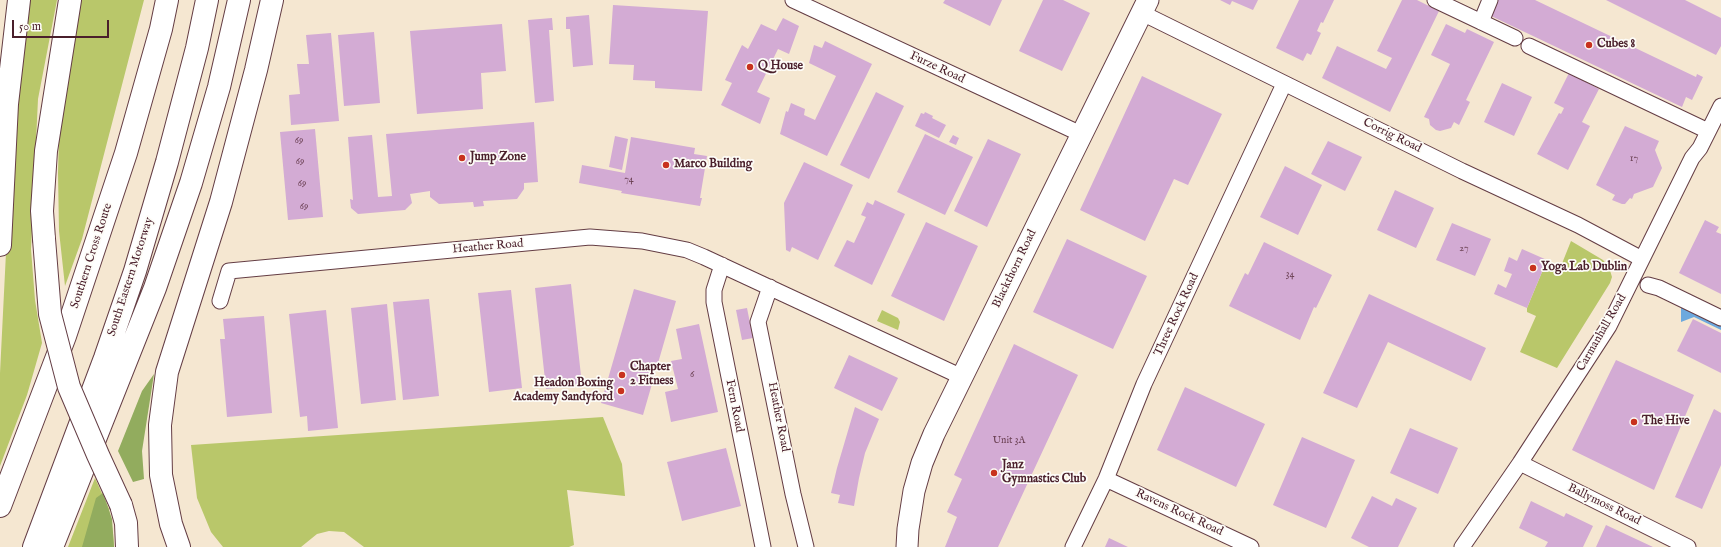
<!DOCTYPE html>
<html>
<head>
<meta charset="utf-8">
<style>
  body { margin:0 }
  #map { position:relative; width:1721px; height:547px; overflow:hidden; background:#f5e7d1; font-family:"IM FELL English",serif }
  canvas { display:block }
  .scale { position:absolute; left:12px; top:20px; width:97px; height:18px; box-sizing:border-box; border:2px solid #4a1f2b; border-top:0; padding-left:5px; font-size:12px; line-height:14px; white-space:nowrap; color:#4a1f2b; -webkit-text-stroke:3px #fdfcf7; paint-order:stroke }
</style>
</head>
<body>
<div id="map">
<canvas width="1721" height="547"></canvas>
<div class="scale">50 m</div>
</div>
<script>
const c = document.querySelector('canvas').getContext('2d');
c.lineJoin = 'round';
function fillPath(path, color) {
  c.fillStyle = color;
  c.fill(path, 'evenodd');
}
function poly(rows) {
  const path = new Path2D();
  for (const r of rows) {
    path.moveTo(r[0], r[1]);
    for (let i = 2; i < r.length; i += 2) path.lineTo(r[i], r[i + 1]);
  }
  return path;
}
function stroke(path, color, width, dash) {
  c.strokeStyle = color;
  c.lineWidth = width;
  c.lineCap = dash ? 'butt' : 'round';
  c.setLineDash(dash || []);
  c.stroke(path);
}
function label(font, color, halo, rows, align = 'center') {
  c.font = font + ' "IM FELL English",serif';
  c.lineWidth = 3.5;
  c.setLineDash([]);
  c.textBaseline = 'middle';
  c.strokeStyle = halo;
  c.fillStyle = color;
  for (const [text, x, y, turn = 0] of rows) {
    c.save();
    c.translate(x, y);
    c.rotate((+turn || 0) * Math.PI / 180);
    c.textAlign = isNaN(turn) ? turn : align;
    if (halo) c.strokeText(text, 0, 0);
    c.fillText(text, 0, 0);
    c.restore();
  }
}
fillPath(poly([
  [27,0,57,0,38,99,31,249,35,300,42,343,27,395,0,466,0,373,11,152],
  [78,0,144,0,82,239,65,286,59,231,58,173,60,94],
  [1571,241,1603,260,1609,267,1612,277,1610,283,1557,368,1520,352,1536,316,1527,312,1527,308,1547,260,1561,266],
  [882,310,898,318,900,322,898,330,877,321],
  [603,417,622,464,625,496,567,490,574,545,569,547,364,547,344,532,329,531,317,534,301,547,223,547,211,532,197,498,191,445],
  [95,478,109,509,113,533,114,547,68,547]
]), '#b9c76a');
fillPath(poly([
  [154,374,142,451,144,479,133,482,118,451,142,391],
  [103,493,112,519,114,547,82,547,96,498]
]), '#92ac5e');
fillPath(poly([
  [1681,305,1721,323,1721,330,1694,317,1681,322]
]), '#6ca9de');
fillPath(poly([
  [945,0,1002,0,990,26,943,3],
  [1043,0,1063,0,1090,13,1062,71,1019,51],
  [1220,0,1258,0,1253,10,1232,1,1230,5],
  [1299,0,1334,0,1323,23,1321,22,1317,31,1321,33,1311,55,1307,53,1303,61,1276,48],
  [1402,0,1417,0,1439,11,1390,112,1322,78,1337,46,1386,69,1392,58,1377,51],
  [1497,0,1535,0,1696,77,1697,74,1703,77,1692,100,1686,97,1682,107,1489,15],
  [1606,0,1685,0,1721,18,1721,46,1716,55],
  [613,5,708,11,702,91,655,88,655,81,633,80,634,65,609,64],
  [589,15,593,65,573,67,570,29,566,29,566,17],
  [552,18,553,30,549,30,554,101,535,103,528,20],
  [783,18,799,26,789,54,778,49,757,92,770,98,760,124,721,105,732,83,725,80,742,45,748,49,761,24,776,31],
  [502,24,506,71,481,73,483,109,417,114,410,31],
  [1446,24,1465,33,1467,29,1494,42,1466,100,1470,102,1459,125,1454,122,1451,128,1440,131,1436,130,1430,125,1429,119,1424,117,1450,64,1431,55],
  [374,32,380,103,344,106,338,35],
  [331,33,339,121,291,125,289,95,300,94,297,64,309,64,306,35],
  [825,41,872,64,827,156,780,134,786,111,788,112,791,103,805,109,804,115,815,120,836,76,809,63,814,45,822,48],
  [1569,73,1599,89,1582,122,1590,126,1568,170,1537,154,1559,113,1561,114,1564,108,1554,103],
  [1142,76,1222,114,1188,185,1174,179,1145,241,1080,210],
  [1502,83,1532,97,1514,136,1484,122],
  [876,92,904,106,869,179,840,165],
  [925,112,933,116,932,118,946,125,939,138,915,126,921,113,924,114],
  [534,122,538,182,524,183,524,189,517,199,483,201,484,206,474,207,473,202,439,204,430,197,430,191,410,194,412,203,405,210,358,214,351,208,350,199,353,200,348,137,372,135,378,197,392,196,386,134],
  [1625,126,1659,141,1655,150,1662,168,1653,187,1634,194,1632,199,1630,198,1625,204,1622,204,1612,200,1615,195,1596,185],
  [315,129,323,217,288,220,280,132],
  [925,134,973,157,945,215,897,192],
  [953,135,959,138,956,145,949,142],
  [615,136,628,139,622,170,609,167],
  [631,137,695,148,694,154,707,156,700,198,702,198,700,206,621,193,622,191,579,183,582,165,625,173],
  [988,139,1021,154,987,227,954,211],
  [1328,141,1362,157,1345,191,1311,174],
  [804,162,853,185,818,260,792,247,790,252,786,250,784,203],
  [1285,166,1322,185,1298,235,1260,217],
  [1395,190,1434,208,1416,248,1377,230],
  [875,200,905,214,872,285,834,266,847,240,854,243,866,217,861,215,867,202,873,205],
  [1705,220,1719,227,1716,232,1721,234,1721,294,1679,273],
  [926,222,978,246,944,321,891,296],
  [1452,223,1491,239,1475,276,1436,260],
  [1067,239,1147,276,1113,349,1033,312],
  [1264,242,1332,275,1316,308,1314,307,1300,340,1229,306,1245,273,1248,275],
  [1522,249,1547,260,1527,308,1494,294,1498,284,1506,288,1512,274,1504,271,1509,257,1517,261],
  [571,284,582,385,546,389,535,288],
  [634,289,676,301,643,415,601,403],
  [511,290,522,388,489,392,478,293],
  [1369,294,1486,348,1471,381,1388,342,1357,408,1323,393],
  [429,299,439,396,403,400,393,302],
  [387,304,396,400,361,404,351,308],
  [747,308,753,338,742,340,736,310],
  [326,310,338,428,308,431,307,416,300,417,289,314],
  [264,316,272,413,227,417,220,339,225,339,223,319],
  [1693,319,1721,333,1721,373,1677,351],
  [699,324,718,412,671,422,665,392,678,389,671,361,682,359,676,329],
  [1014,344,1078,375,998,547,945,547,957,517,947,512,962,479,954,475],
  [849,355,898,378,882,411,834,388],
  [1616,360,1694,395,1654,490,1572,450],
  [1185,387,1265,424,1236,487,1157,450],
  [855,407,879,419,865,453,859,478,854,506,838,503,840,495,831,493,837,468],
  [1714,409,1721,413,1721,465,1702,509,1675,497],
  [1410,428,1458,448,1438,494,1390,473],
  [1302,437,1355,460,1326,528,1273,505],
  [726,448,741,506,682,521,667,462],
  [1372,496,1392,506,1396,498,1417,508,1398,547,1369,547,1351,538],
  [1531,501,1564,517,1566,513,1593,526,1583,547,1545,547,1548,542,1519,528],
  [1606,525,1653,547,1596,547],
  [1109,538,1128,547,1105,547]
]), '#d3abd4');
const street = poly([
  [793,0,1081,134],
  [1435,0,1515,38],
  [1142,13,1462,171,1578,225,1642,259],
  [1481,22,1490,0],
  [1529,46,1708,131],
  [722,265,714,290,714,302,763,547],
  [1648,285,1659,288,1721,318],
  [770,287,758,322,793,494,806,547],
  [220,301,229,271,590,237,642,241,687,250,704,257,962,377],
  [1520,463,1688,547],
  [1106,479,1251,547],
  [1073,547,1106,479,1144,384,1284,84],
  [1462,547,1520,463,1609,326,1692,158,1700,148,1721,106]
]);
const secondary = poly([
  [907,547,908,529,914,491,922,463,934,434,1148,0]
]);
const highway = poly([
  [44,239,42,211,46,151,70,0],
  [0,245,7,104,19,0],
  [121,505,126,523,127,547],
  [0,506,65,336,126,153,161,29,167,0],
  [34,547,105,358,135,271,167,162,197,48,207,0],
  [52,547,155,288,191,183,219,87,239,0],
  [179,547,171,524,161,475,160,425,167,372,221,202,256,70,272,0]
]);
stroke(street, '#643d44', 17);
stroke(secondary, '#643d44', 23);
stroke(highway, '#643d44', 24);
stroke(street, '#fff', 15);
stroke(secondary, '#fff', 21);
stroke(highway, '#fff', 22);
const highwayBridge = poly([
  [44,239,50,314,69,387,98,455,121,505]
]);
stroke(highwayBridge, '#643d44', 24, []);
stroke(highwayBridge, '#fff', 22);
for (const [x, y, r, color] of [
  [1589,45,4,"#c8321e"],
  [750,67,4,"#c8321e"],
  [462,158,4,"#c8321e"],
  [666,165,4,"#c8321e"],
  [1533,268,4,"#c8321e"],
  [622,375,4,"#c8321e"],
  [621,391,4,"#c8321e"],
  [1634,422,4,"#c8321e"],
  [994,473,4,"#c8321e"]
]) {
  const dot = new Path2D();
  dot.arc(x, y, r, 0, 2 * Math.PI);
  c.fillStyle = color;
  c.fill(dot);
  stroke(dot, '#fdfcf7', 1.5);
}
label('10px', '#6c4255', null, [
  ["69",299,141],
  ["17",1634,159],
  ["69",300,162],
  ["74",629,180],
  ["69",302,184],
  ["69",304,207],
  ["27",1464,249],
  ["34",1290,275],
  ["6",692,375],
  ["Unit 3A",1009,441]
]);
label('bold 12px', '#4a1f2b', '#fdfcf7', [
  ["Cubes 8",1597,45],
  ["Q House",758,67],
  ["Jump Zone",470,158],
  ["Marco Building",674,165],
  ["Yoga Lab Dublin",1541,268],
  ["Chapter",630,368],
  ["2 Fitness",630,382],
  ["Headon Boxing",613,384,"right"],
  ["Academy Sandyford",613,398,"right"],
  ["The Hive",1642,422],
  ["Janz",1002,466],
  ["Gymnastics Club",1002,480]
], 'left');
label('12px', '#4a1f2b', '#fdfcf7', [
  ["Furze Road",937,68,25],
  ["Corrig Road",1392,136,26],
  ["Heather Road",488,247,-5],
  ["Southern Cross Route",92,256,-72],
  ["Blackthorn Road",1015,269,-64],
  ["South Eastern Motorway",131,277,-72],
  ["Three Rock Road",1177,315,-65],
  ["Carmanhall Road",1602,333,-60],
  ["Fern Road",734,406,79],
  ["Heather Road",778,417,79],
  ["Ballymoss Road",1604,505,26],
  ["Ravens Rock Road",1179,513,25]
]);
</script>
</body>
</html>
